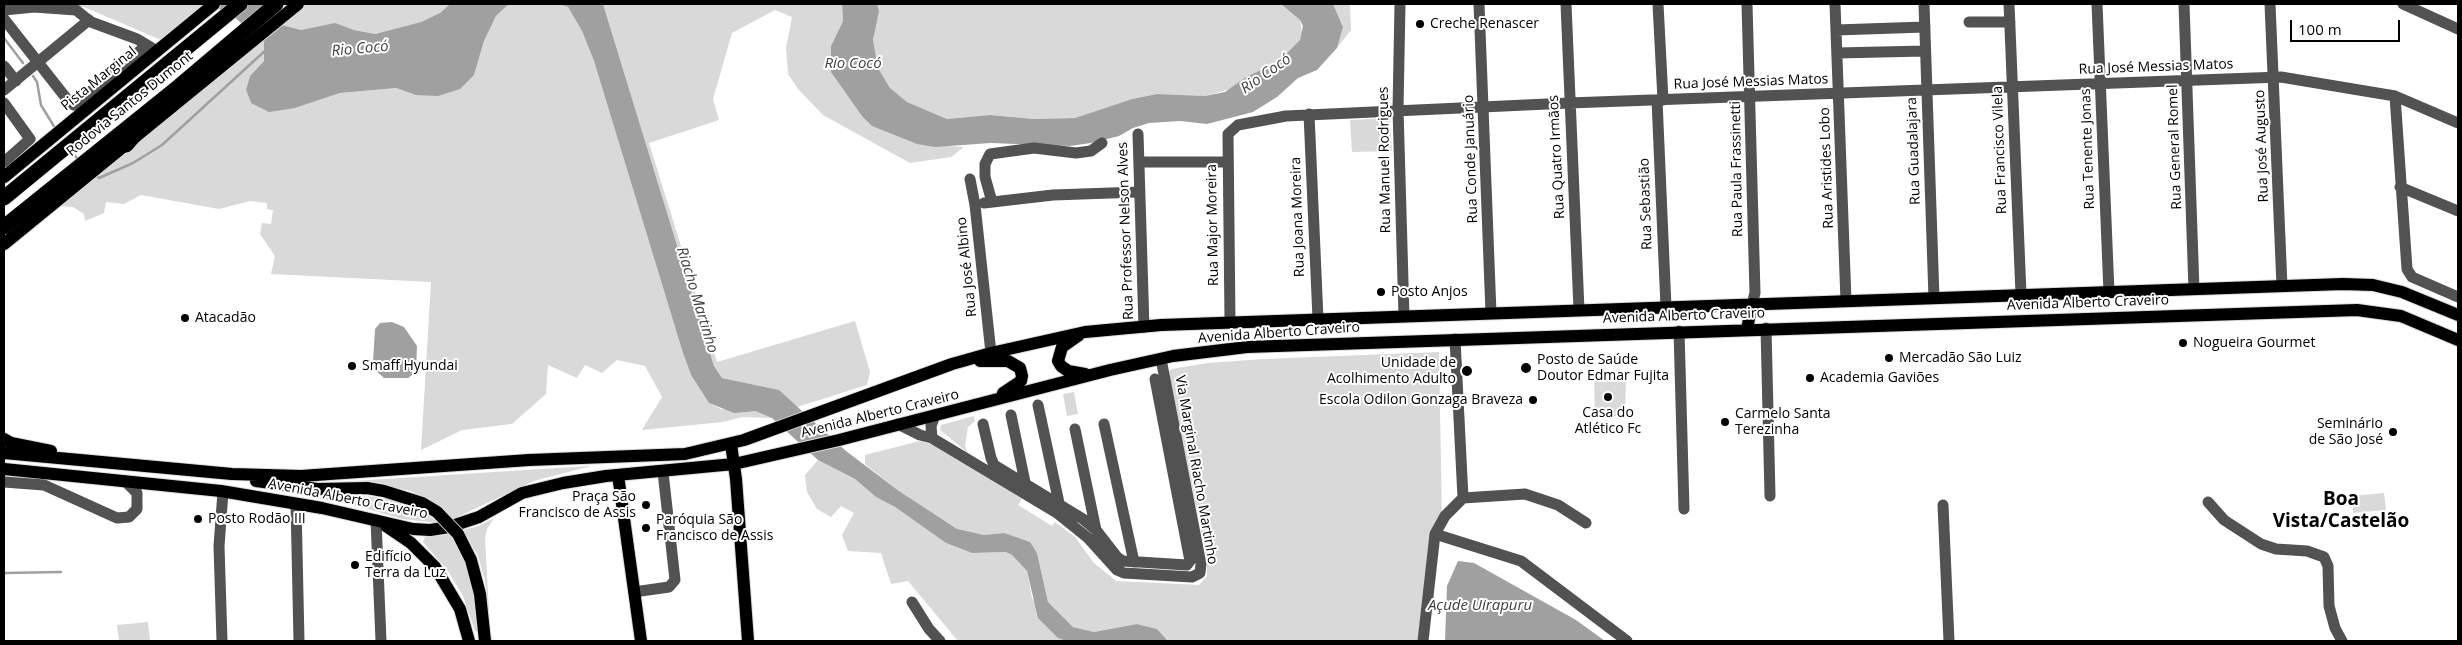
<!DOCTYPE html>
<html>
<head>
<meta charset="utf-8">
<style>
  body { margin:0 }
  #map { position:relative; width:2462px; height:645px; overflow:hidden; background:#fff; font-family:"Open Sans",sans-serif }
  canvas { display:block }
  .frame { position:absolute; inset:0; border:5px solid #000; pointer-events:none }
  .scale { position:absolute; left:2290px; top:20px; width:110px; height:22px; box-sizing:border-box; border:2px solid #000; border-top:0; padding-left:6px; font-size:15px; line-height:18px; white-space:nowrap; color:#000; -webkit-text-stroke:4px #fff; paint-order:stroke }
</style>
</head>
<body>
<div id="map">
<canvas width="2462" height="645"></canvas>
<div class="frame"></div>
<div class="scale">100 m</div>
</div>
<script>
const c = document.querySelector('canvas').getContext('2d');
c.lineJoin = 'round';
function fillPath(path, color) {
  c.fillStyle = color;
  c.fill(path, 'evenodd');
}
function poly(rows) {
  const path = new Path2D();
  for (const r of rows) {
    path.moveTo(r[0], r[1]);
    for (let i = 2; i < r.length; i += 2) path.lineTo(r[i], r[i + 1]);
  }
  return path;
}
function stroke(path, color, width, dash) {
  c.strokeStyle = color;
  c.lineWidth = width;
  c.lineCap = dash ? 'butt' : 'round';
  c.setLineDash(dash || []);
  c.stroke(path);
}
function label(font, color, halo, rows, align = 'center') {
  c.font = font + ' "Open Sans",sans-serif';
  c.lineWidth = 4;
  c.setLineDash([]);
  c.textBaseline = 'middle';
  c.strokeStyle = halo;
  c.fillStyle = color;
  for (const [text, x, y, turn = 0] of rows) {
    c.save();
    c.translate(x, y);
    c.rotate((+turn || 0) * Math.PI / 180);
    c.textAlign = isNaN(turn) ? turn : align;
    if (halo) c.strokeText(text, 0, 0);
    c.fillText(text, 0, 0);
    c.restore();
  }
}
fillPath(poly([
  [4,4,204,4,161,40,84,7,4,7],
  [299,4,450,4,440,13,421,22,375,34,354,30,335,24,301,30,282,25,278,22],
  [509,4,560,4,568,7,582,31,594,61,682,350,691,375,709,403,721,409,755,411,772,418,742,417,723,422,642,430,662,397,645,366,617,360,602,373,585,365,577,378,548,365,546,394,512,424,462,430,421,450,431,282,271,274,275,256,260,234,262,223,271,224,273,210,267,209,267,203,250,201,219,209,141,195,124,204,106,202,104,213,85,221,84,214,73,207,57,206,259,38,264,42,264,61,250,76,246,90,251,103,295,108,340,93,396,88,416,95,474,75,484,41,496,16],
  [603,4,842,4,843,21,831,46,917,144,964,147,951,157,910,163,823,115,798,89,788,74,786,48,792,17,775,10,732,33,713,99,719,120,649,143,717,362,855,321,870,372,867,385,797,407,778,390,722,378,714,366],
  [877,4,1281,4,1300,20,1302,33,1300,40,1278,62,1246,77,1231,89,1205,96,1157,94,1132,99,1075,118,1034,119,990,115,947,119,907,102,890,88,878,68,873,40,878,11],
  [1333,4,1350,4,1351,30,1337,48,1343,27],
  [1390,118,1392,151,1352,152,1350,120],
  [1439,352,1442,520,1419,641,1168,641,1157,629,1137,624,1094,632,1073,627,1048,602,1037,553,1004,533,984,535,958,530,899,491,865,464,865,455,920,441,935,445,1022,499,1018,505,1052,526,1055,522,1075,537,1094,563,1116,581,1199,585,1207,576,1207,562,1169,372,1171,369,1208,363,1263,359],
  [1594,376,1626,377,1625,416,1595,417],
  [1074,392,1078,414,1067,416,1063,394],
  [974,416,975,421,968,427,965,446,968,453,940,430,941,425],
  [818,460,855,479,876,497,895,507,946,543,972,553,1006,552,1012,555,1027,571,1032,598,1058,638,1066,641,958,641,908,581,891,584,881,553,848,551,842,535,854,513,841,506,831,517,817,509,807,492,805,475],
  [588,466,591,466,534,481,453,519,435,504,411,491,387,486,306,484],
  [2384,493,2386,510,2353,513,2352,496],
  [355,496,383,497,416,506,439,523,402,519,350,504,309,497],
  [494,518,487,529,485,538,490,631,485,581,478,556,463,530,479,526],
  [449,531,459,545,471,574,479,633,475,631,463,596,448,571,423,542,425,537,445,535],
  [148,622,150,641,119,641,117,625]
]), '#d9d9d9');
fillPath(poly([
  [214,4,261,4,282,25,301,30,335,23,354,30,375,34,421,22,440,13,450,4,509,4,496,16,484,41,474,75,460,89,438,96,416,95,396,88,340,93,295,108,269,112,251,103,246,90,250,76,264,61,264,42,234,17,224,13],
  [560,4,603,4,714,366,722,378,779,390,846,451,899,491,957,529,984,535,1004,533,1030,542,1037,553,1048,602,1073,627,1094,632,1137,624,1157,629,1168,641,1066,641,1058,638,1038,618,1027,571,1012,555,1006,552,972,553,946,543,895,507,876,497,855,479,818,460,772,418,755,411,734,413,709,403,691,375,682,350,594,61,582,31,568,7],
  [842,4,877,4,879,11,873,40,878,68,890,88,907,102,947,119,990,115,1034,119,1075,118,1132,99,1157,94,1205,96,1225,92,1246,77,1278,62,1300,40,1303,26,1300,20,1281,4,1333,4,1343,27,1337,48,1317,70,1298,78,1277,97,1253,112,1207,124,1180,121,1149,123,1133,128,1119,136,1091,143,1070,146,991,143,935,147,917,144,872,126,862,116,831,72,831,46,843,21],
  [392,322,404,327,417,346,416,372,408,378,384,378,375,370,373,362,375,329,380,323],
  [1458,561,1474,563,1576,620,1605,641,1445,641,1447,586]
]), '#a0a0a0');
stroke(poly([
  [4,38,23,63],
  [33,76,37,82,41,105,55,128],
  [69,150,79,160],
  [94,174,99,178,133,163,162,145,267,49],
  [4,573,61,572]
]), '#a0a0a0', 2.5);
const major = poly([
  [4,177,214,4],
  [4,244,298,4],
  [1747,329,1752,304],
  [1079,335,1062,347,1058,361,1061,366,1068,371,1085,374],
  [980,361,1008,361,1020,368,1022,376,1021,381,1003,393],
  [4,439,11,443,51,451],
  [731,444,736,479,748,641],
  [4,453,232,474,301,476,529,460,685,454,744,440,952,364,991,353,1085,332,1161,325,2343,284,2373,285,2402,292,2458,315],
  [4,469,221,491,322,508,413,529,430,530,449,527,479,517,522,493,563,483,606,476,734,464,839,440,1110,370,1173,356,1247,347,2357,310,2401,316,2458,340],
  [618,475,641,641],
  [256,481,318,489],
  [386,526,411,543,435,567,460,609,469,641]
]);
const highway = poly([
  [126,145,146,122],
  [4,198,240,4],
  [4,227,178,87,276,4]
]);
stroke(major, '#dbdbdb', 14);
stroke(highway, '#dbdbdb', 16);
stroke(poly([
  [1400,4,1398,109,1404,316],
  [1479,4,1491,313],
  [1566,4,1579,310],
  [1658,4,1663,100],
  [1747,4,1755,293,1752,304],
  [1835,4,1846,301],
  [1924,4,1934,298],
  [2009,4,2021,294],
  [2097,4,2109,292],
  [2184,4,2194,289],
  [2270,4,2282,286],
  [2403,4,2458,29],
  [4,10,34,7,76,10,91,22,137,39,152,48],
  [4,19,70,103,74,105,147,45],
  [1969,22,2010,22],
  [1836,30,1925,27],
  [1837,53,1925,51],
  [4,66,16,81],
  [4,90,89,20],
  [2395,96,2407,269,2412,277,2458,297],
  [1657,100,1666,307],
  [4,103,30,139,4,162],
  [1309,114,1318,319],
  [1138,134,1144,327],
  [1139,162,1228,162],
  [970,179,975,205,991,353],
  [2400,187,2458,211],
  [992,202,985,177,985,164,990,154,1034,148,1076,153,1091,151,1102,143],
  [984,203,1053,195,1139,192],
  [1230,322,1228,134,1238,125,1286,116,1569,103,2281,77,2395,96,2458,123],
  [1766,328,1770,496],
  [1679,331,1684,509],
  [1455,339,1463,498,1525,494,1558,505,1586,523],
  [1038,405,1059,503],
  [1011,415,1025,482],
  [898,424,920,435,932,438,1057,513,1088,538,1117,570,1124,573,1192,577,1200,573,1201,564,1161,359],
  [983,424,991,458,994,465,1083,519,1096,530,1117,557,1123,561,1187,565,1190,561,1155,379],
  [1104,424,1134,562],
  [1075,429,1096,530],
  [932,438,931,426,935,415],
  [4,482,44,485,117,518,129,517,137,509,137,493,125,481],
  [2208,502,2224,520,2261,544,2276,549,2307,551,2324,557,2328,566,2329,606,2335,628,2342,641],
  [296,504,299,641],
  [1943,505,1949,641],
  [376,520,381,641],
  [1435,534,1521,561,1627,641],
  [634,592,669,587,675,580,663,472],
  [912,602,929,629,940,641],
  [222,641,219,546,223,492],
  [1423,641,1435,534,1445,516,1463,498]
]), '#525252', 11);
stroke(major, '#000', 12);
stroke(highway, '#000', 15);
const majorBridge = poly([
  [318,489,367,488,384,491,422,503,437,512,458,534,471,560,480,594,485,641]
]);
stroke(majorBridge, '#dbdbdb', 14, []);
stroke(majorBridge, '#000', 12);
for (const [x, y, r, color] of [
  [1420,24,5,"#000"],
  [1381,292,5,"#000"],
  [185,318,5,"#000"],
  [2183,343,5,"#000"],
  [1889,358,5,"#000"],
  [352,366,5,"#000"],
  [1526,368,6,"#000"],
  [1467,371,6,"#000"],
  [1810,378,5,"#000"],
  [1608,397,5,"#000"],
  [1533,400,5,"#000"],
  [1725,422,5,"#000"],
  [2393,432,5,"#000"],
  [646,505,5,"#000"],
  [198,519,5,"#000"],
  [646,528,5,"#000"],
  [355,565,5,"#000"]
]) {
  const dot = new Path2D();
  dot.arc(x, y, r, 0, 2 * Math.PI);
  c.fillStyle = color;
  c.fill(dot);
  stroke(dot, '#fff', 2);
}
label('14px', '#000', '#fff', [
  ["Creche Renascer",1430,24],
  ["Posto Anjos",1391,292],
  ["Atacadão",195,318],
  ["Nogueira Gourmet",2193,343],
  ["Mercadão São Luiz",1899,358],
  ["Posto de Saúde",1537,360],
  ["Doutor Edmar Fujita",1537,376],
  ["Unidade de",1456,363,"right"],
  ["Acolhimento Adulto",1456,379,"right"],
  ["Smaff Hyundai",362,366],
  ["Academia Gaviões",1820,378],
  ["Escola Odilon Gonzaga Braveza",1523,400,"right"],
  ["Casa do",1608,413,"center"],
  ["Atlético Fc",1608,429,"center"],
  ["Carmelo Santa",1735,414],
  ["Terezinha",1735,430],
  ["Seminário",2383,424,"right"],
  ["de São José",2383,440,"right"],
  ["Praça São",636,497,"right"],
  ["Francisco de Assis",636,513,"right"],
  ["Posto Rodão III",208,519],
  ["Paróquia São",656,520],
  ["Francisco de Assis",656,536],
  ["Edifício",365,557],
  ["Terra da Luz",365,573]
], 'left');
label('14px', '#000', '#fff', [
  ["Rua José Messias Matos",2156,67,-2],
  ["Pista Marginal",99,79,-39],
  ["Rua José Messias Matos",1751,82,-2],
  ["Rodovia Santos Dumont",130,104,-39],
  ["Rua José Augusto",2262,146,-92],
  ["Rua General Romel",2175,147,-92],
  ["Rua Tenente Jonas",2088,149,-92],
  ["Rua Francisco Vilela",2000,150,-92],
  ["Rua Guadalajara",1914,151,-92],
  ["Rua Quatro Irmãos",1557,157,-93],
  ["Rua Conde Januário",1471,159,-92],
  ["Rua Manuel Rodrigues",1385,160,-91],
  ["Rua Aristides Lobo",1827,168,-92],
  ["Rua Paula Frassinetti",1737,169,-91],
  ["Rua Sebastião",1646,204,-92],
  ["Rua Joana Moreira",1298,217,-92],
  ["Rua Major Moreira",1213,225,-91],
  ["Rua Professor Nelson Alves",1126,231,-92],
  ["Rua José Albino",967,267,-96],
  ["Avenida Alberto Craveiro",2088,303,-2],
  ["Avenida Alberto Craveiro",1684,316,-2],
  ["Avenida Alberto Craveiro",1279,333,-4],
  ["Avenida Alberto Craveiro",880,414,-14],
  ["Via Marginal Riacho Martinho",1196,470,80],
  ["Avenida Alberto Craveiro",348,499,11]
]);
label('italic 15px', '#414141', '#fff', [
  ["Rio Cocó",360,49,-5],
  ["Rio Cocó",853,64],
  ["Rio Cocó",1266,74,-35],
  ["Riacho Martinho",697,300,73],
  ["Açude Uirapuru",1480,606]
]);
label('bold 19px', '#000', '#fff', [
  ["Boa",2341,500],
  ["Vista/Castelão",2341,522]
]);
</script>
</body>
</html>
